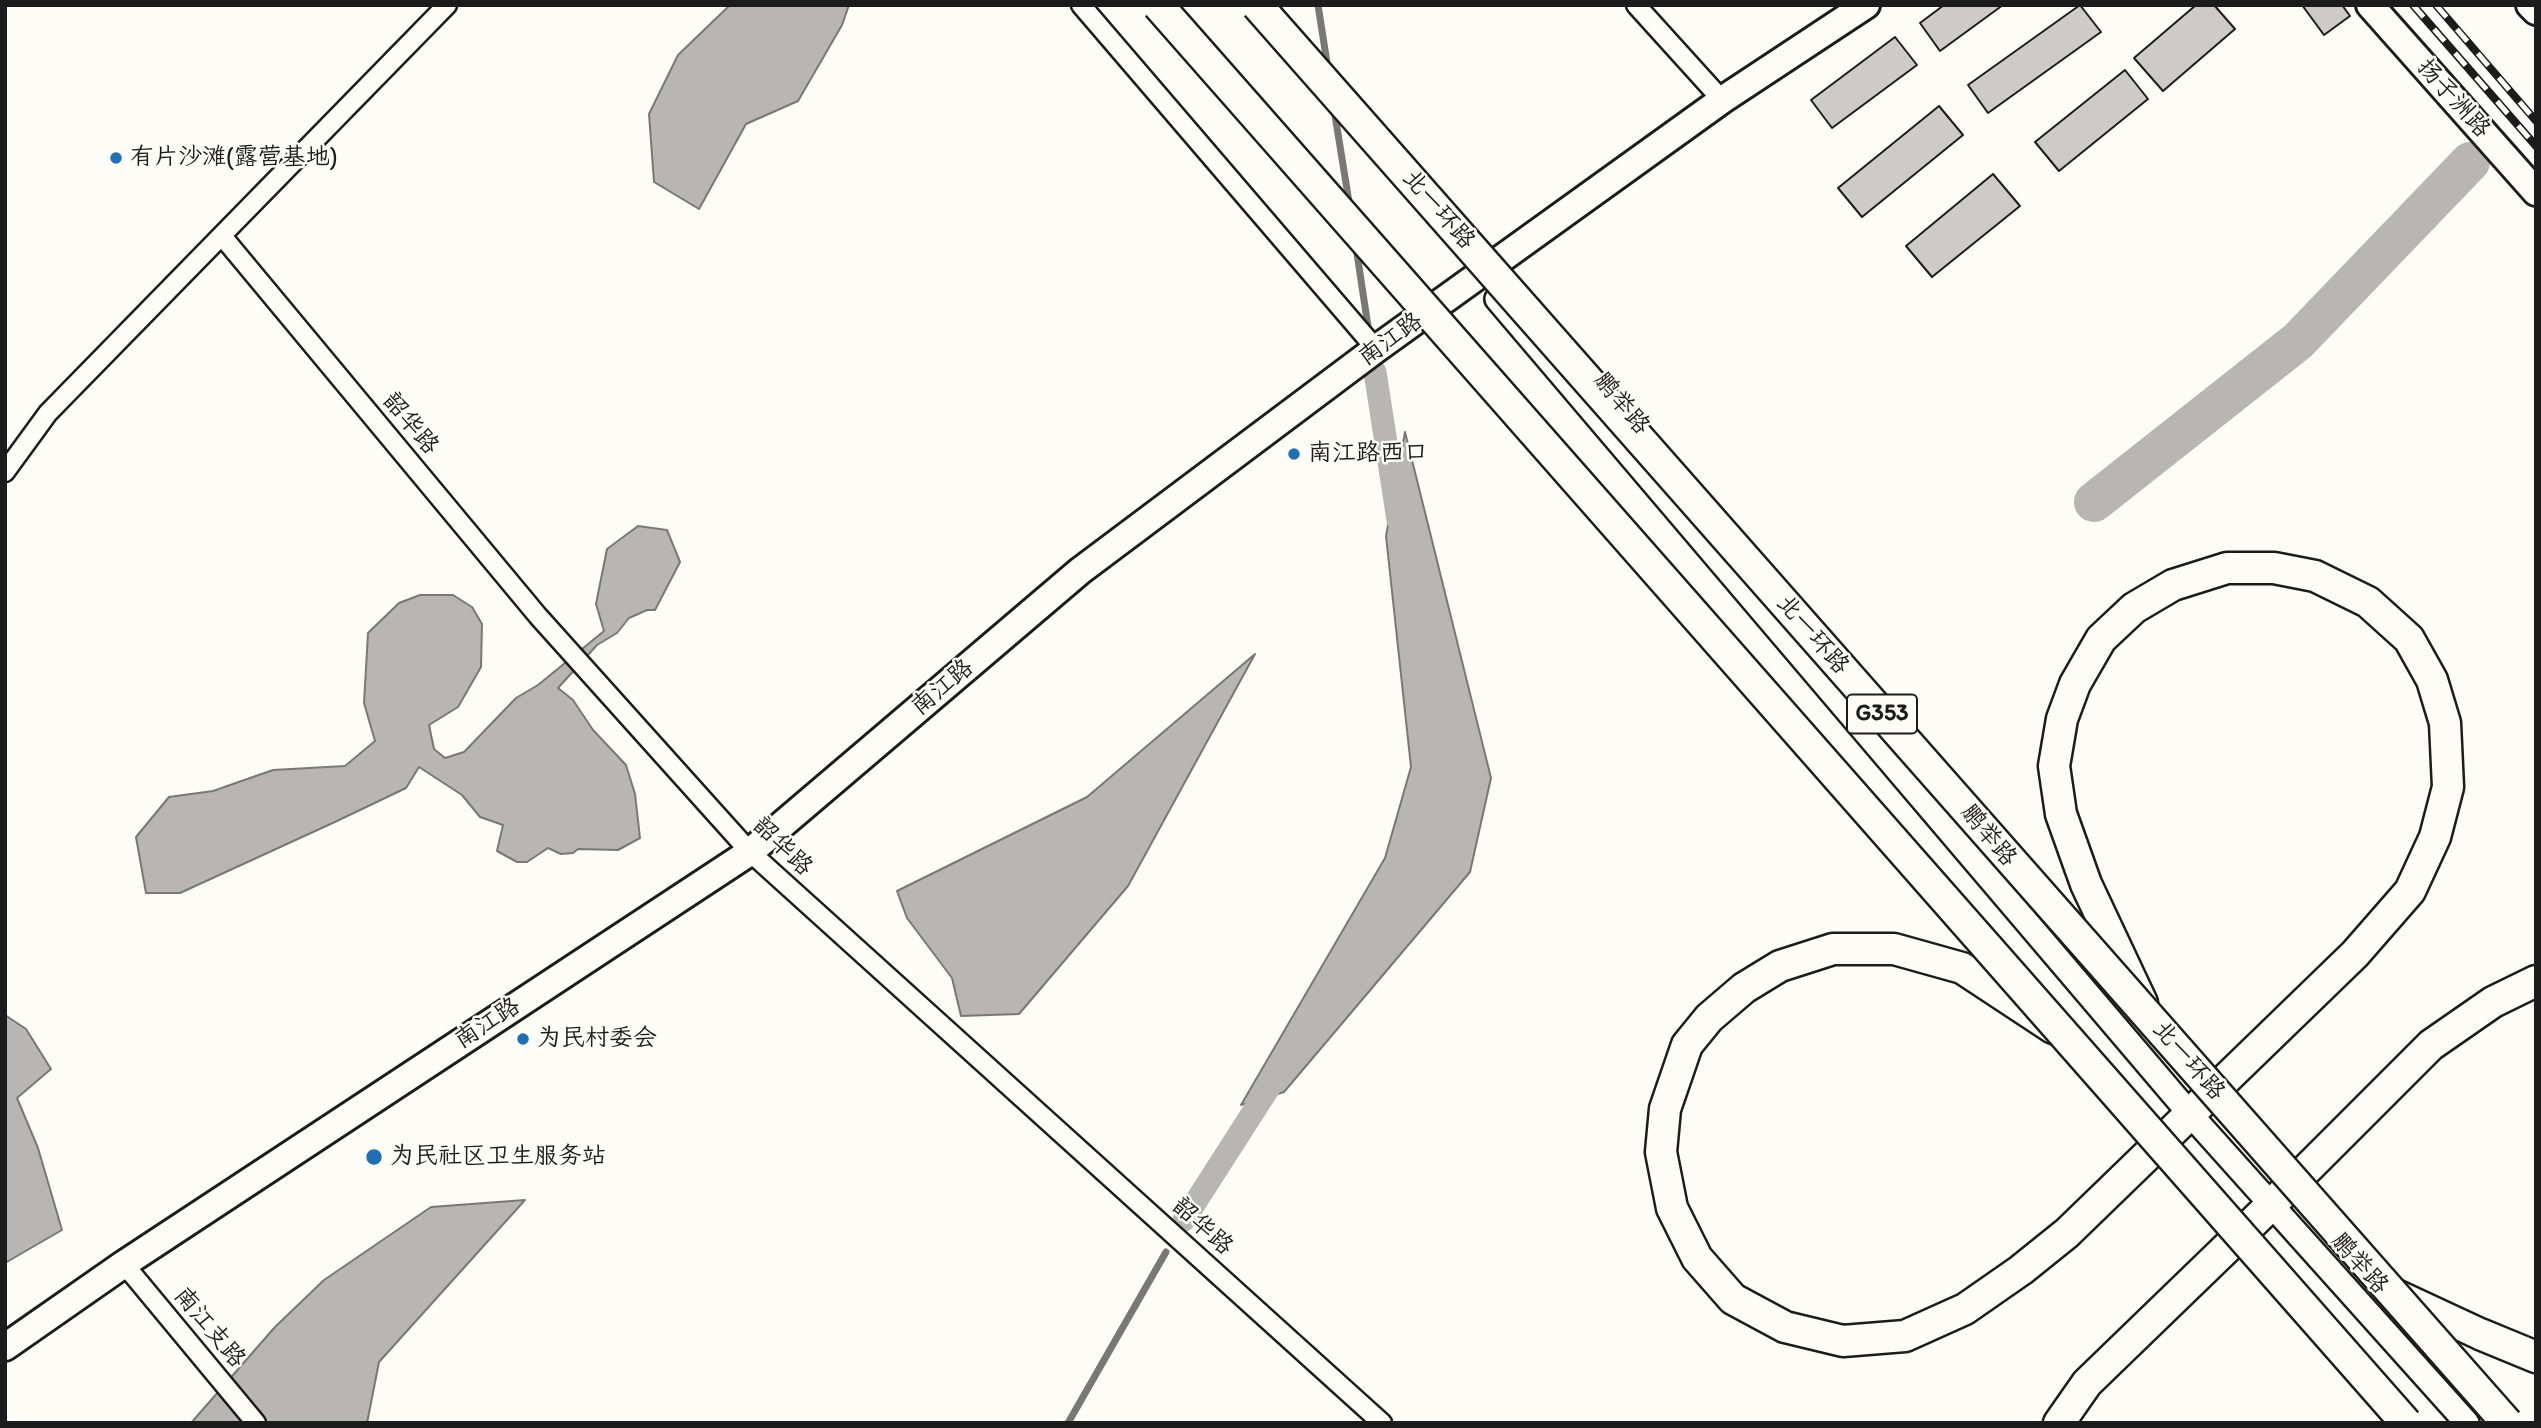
<!DOCTYPE html>
<html>
<head>
<meta charset="utf-8">
<style>
  body { margin:0 }
  #map { position:relative; width:2541px; height:1428px; overflow:hidden; background:#fdfcf7; font-family:Itim,sans-serif }
  canvas { display:block }
  .frame { position:absolute; inset:0; border:7px solid #1c1c1c; pointer-events:none }
</style>
</head>
<body>
<div id="map">
<canvas width="2541" height="1428"></canvas>
<div class="frame"></div>
</div>
<script>
const c = document.querySelector('canvas').getContext('2d');
c.lineJoin = 'round';
function fillPath(path, color) {
  c.fillStyle = color;
  c.fill(path, 'evenodd');
}
function poly(rows) {
  const path = new Path2D();
  for (const r of rows) {
    path.moveTo(r[0], r[1]);
    for (let i = 2; i < r.length; i += 2) path.lineTo(r[i], r[i + 1]);
  }
  return path;
}
function stroke(path, color, width, dash) {
  c.strokeStyle = color;
  c.lineWidth = width;
  c.lineCap = dash ? 'butt' : 'round';
  c.setLineDash(dash || []);
  c.stroke(path);
}
function label(font, color, halo, rows, align = 'center') {
  c.font = font + ' Itim,"LXGW WenKai TC",sans-serif';
  c.lineWidth = 5;
  c.setLineDash([]);
  c.textBaseline = 'middle';
  c.strokeStyle = halo;
  c.fillStyle = color;
  for (const [text, x, y, turn = 0] of rows) {
    c.save();
    c.translate(x, y);
    c.rotate((+turn || 0) * Math.PI / 180);
    c.textAlign = isNaN(turn) ? turn : align;
    if (halo) c.strokeText(text, 0, 0);
    c.fillText(text, 0, 0);
    c.restore();
  }
}
const water = poly([
  [730,5,849,5,842,25,798,101,746,124,699,209,654,182,649,114,678,55,730,5],
  [1405,432,1491,778,1470,872,1284,1092,1241,1105,1385,858,1411,767,1386,536,1405,432],
  [638,526,667,530,680,562,655,610,647,610,629,618,617,633,597,645,558,688,573,700,593,730,626,765,635,794,640,838,618,850,578,849,573,853,561,854,548,848,527,862,517,862,497,851,503,825,480,817,462,795,419,767,406,788,337,821,180,893,146,893,136,837,169,797,213,791,273,770,345,766,375,741,364,703,368,633,399,603,420,595,453,595,472,607,482,624,481,667,458,707,429,725,434,749,445,758,464,752,516,698,538,685,604,631,596,604,607,549,638,526],
  [1255,654,1128,886,1019,1014,961,1016,952,978,907,918,897,891,1087,797,1255,654],
  [5,1015,26,1029,51,1069,17,1098,38,1148,62,1230,5,1263,5,1015],
  [525,1200,379,1362,367,1423,191,1423,275,1327,324,1280,431,1207,525,1200]
]);
fillPath(water, '#b7b6b2');
stroke(water, '#797876', 2);
stroke(poly([
  [1318,5,1328,69],
  [1334,109,1350,208],
  [1356,247,1369,333],
  [1068,1423,1166,1252]
]), '#797876', 7);
stroke(poly([
  [1375,372,1398,520],
  [1184,1220,1277,1075]
]), '#b7b6b2', 23);
stroke(poly([
  [2094,502,2298,341,2470,162]
]), '#b7b6b2', 40);
const building = poly([
  [1944,5,2003,5,1940,51,1920,23,1944,5],
  [2080,5,2101,32,1988,113,1968,85,2080,5],
  [2196,5,2214,5,2235,29,2163,91,2134,58,2196,5],
  [2302,5,2342,5,2350,16,2324,35,2302,5],
  [1895,37,1917,65,1832,128,1811,100,1895,37],
  [2125,70,2148,99,2059,171,2035,142,2125,70],
  [1939,106,1963,135,1862,217,1838,188,1939,106],
  [1993,174,2020,206,1932,277,1906,246,1993,174]
]);
fillPath(building, '#cccbc8');
stroke(building, '#1c1c1c', 2);
const minor = poly([
  [1081,5,1376,349],
  [1636,5,1722,100],
  [222,236,538,616,750,852,1382,1423],
  [5,472,48,413,447,5],
  [124,1264,256,1423]
]);
const tertiary = poly([
  [1497,299,2190,1114,2467,1423]
]);
const secondary = poly([
  [2370,5,2536,192],
  [2530,5,2536,11],
  [5,1347,124,1264,750,852,1080,571,1376,349,1722,100,1866,5]
]);
const trunk = poly([
  [2053,1028,1962,968,1894,949,1833,949,1780,966,1744,988,1709,1018,1687,1045,1665,1109,1661,1152,1672,1208,1697,1258,1733,1299,1785,1327,1843,1341,1905,1336,1965,1309,2021,1270,2067,1233,2355,954,2410,891,2435,837,2448,787,2445,723,2432,680,2409,639,2368,602,2315,576,2274,568,2227,568,2173,585,2134,608,2101,639,2075,684,2062,719,2054,766,2061,814,2086,884,2142,1003],
  [2394,1294,2480,1334,2536,1357],
  [2059,1423,2087,1383,2271,1205,2431,1045,2493,1002,2536,981]
]);
stroke(minor, '#1c1c1c', 23);
stroke(tertiary, '#1c1c1c', 28);
stroke(secondary, '#1c1c1c', 32);
stroke(trunk, '#1c1c1c', 35);
stroke(minor, '#fdfcf7', 18);
stroke(tertiary, '#fdfcf7', 23);
stroke(secondary, '#fdfcf7', 26);
stroke(trunk, '#fdfcf7', 30);
const rail = poly([
  [2413,5,2536,146],
  [2436,5,2536,121]
]);
stroke(rail, '#1c1c1c', 8);
stroke(rail, '#fdfcf7', 5, [16]);
const trunkBridge = poly([
  [1158,5,2406,1423],
  [1257,5,2507,1423]
]);
stroke(trunkBridge, '#1c1c1c', 35, []);
stroke(trunkBridge, '#fdfcf7', 30);
for (const [x, y, r, color] of [
  [116,158,7,"#1f6fb2"],
  [1294,454,7,"#1f6fb2"],
  [523,1039,7,"#1f6fb2"],
  [374,1157,9,"#1f6fb2"]
]) {
  const dot = new Path2D();
  dot.arc(x, y, r, 0, 2 * Math.PI);
  c.fillStyle = color;
  c.fill(dot);
  stroke(dot, '#fdfcf7', 2.5);
}
for (const [x, y, w] of [
  [1882,714,70]
]) {
  const box = new Path2D();
  box.roundRect(x - w / 2, y - 19.5, w, 39, 5);
  c.fillStyle = '#fdfcf7';
  c.fill(box);
  stroke(box, '#1c1c1c', 2);
}
label('bold 23px', '#1c1c1c', null, [
  ["G353",1882,714]
]);
label('24px', '#1c1c1c', '#fdfcf7', [
  ["扬子洲路",2453,99,48],
  ["北一环路",1438,210,49],
  ["南江路",1391,340,-36],
  ["鹏举路",1621,404,50],
  ["韶华路",410,424,50],
  ["北一环路",1812,635,49],
  ["南江路",943,688,-40],
  ["鹏举路",1988,836,50],
  ["韶华路",782,847,44],
  ["南江路",488,1024,-33],
  ["北一环路",2188,1061,49],
  ["韶华路",1202,1227,42],
  ["鹏举路",2359,1264,48],
  ["南江支路",209,1328,50]
]);
label('24px', '#1c1c1c', '#fdfcf7', [
  ["有片沙滩(露营基地)",130,158],
  ["南江路西口",1308,454],
  ["为民村委会",537,1039],
  ["为民社区卫生服务站",390,1157]
], 'left');
</script>
</body>
</html>
